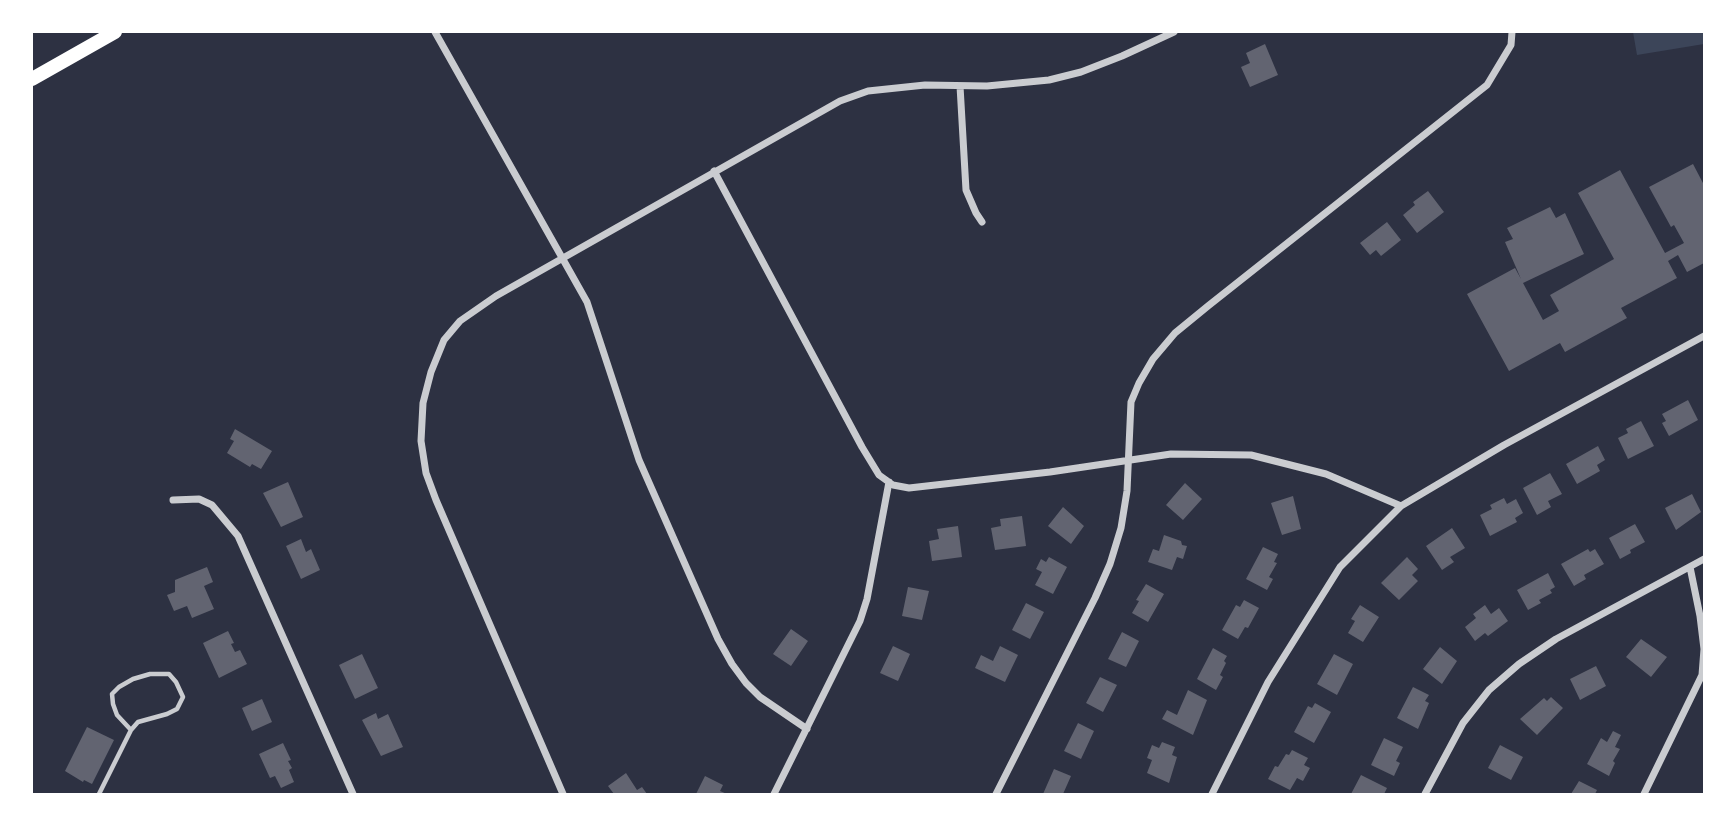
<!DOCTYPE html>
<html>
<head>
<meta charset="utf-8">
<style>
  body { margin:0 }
  #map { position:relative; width:1736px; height:826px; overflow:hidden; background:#2d3142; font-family:"Fira Sans Condensed",sans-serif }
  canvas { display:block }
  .frame { position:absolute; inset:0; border:33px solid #fff; pointer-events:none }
</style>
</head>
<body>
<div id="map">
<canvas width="1736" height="826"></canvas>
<div class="frame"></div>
</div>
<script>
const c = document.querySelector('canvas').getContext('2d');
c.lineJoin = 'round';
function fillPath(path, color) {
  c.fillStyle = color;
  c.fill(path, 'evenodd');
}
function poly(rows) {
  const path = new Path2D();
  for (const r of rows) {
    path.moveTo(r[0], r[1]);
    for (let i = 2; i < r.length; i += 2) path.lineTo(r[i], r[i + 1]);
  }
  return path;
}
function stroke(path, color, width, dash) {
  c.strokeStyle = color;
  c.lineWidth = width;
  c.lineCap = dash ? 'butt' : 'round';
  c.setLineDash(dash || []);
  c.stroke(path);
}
fillPath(poly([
  [1633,32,1704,32,1704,44,1637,55]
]), '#3c4559');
fillPath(poly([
  [1265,44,1278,75,1250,87,1241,67,1250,63,1246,53],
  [1693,164,1704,185,1704,263,1687,272,1678,255,1668,261,1677,278,1621,308,1627,318,1565,352,1560,343,1509,371,1467,294,1515,268,1521,279,1505,242,1513,239,1507,228,1550,207,1556,218,1565,213,1584,254,1523,283,1543,320,1559,311,1550,295,1614,259,1578,193,1620,170,1665,253,1684,243,1674,225,1671,227,1649,187],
  [1428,191,1444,212,1417,233,1403,215,1415,205,1413,202],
  [1387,222,1401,240,1381,256,1376,250,1370,255,1360,243],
  [1688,400,1698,420,1669,436,1662,423,1666,421,1662,414],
  [1641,421,1654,446,1628,459,1618,438,1628,433,1626,429],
  [235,429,272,451,261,469,252,464,250,467,227,453,234,441,230,439],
  [1598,446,1605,460,1597,465,1600,471,1577,484,1566,464],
  [1550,473,1562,494,1548,501,1551,507,1537,515,1523,488],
  [288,482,303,517,281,527,263,493],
  [1185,483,1202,499,1183,520,1166,505],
  [1692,494,1701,512,1676,530,1665,508],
  [1293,496,1301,529,1282,535,1271,503],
  [1504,498,1507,504,1516,499,1523,513,1515,518,1517,522,1490,536,1480,515,1492,509,1490,505],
  [1063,507,1084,526,1071,544,1048,526],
  [1022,516,1026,546,995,550,991,528,1001,526,1000,519],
  [1635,524,1645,542,1630,550,1631,553,1620,559,1609,538],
  [958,526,962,557,932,561,929,541,939,539,937,529],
  [1452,528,1465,548,1450,557,1454,562,1442,570,1426,546],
  [1164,535,1181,541,1182,545,1187,546,1183,559,1177,557,1172,570,1148,562,1153,549,1159,551],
  [301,539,306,552,311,549,320,570,301,579,286,546],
  [1263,547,1278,554,1274,562,1277,563,1269,577,1273,579,1267,590,1246,579],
  [1588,549,1590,552,1595,549,1604,564,1584,575,1586,579,1574,586,1561,564],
  [1049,557,1067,567,1053,594,1035,585,1042,572,1036,569,1041,559,1046,562],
  [1407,557,1418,569,1412,575,1418,581,1399,600,1381,583],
  [207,567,213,582,204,586,214,609,192,618,187,606,174,611,167,595,175,592,175,580],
  [1548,573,1555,587,1550,590,1552,593,1539,600,1541,603,1528,610,1517,590],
  [1146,584,1164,594,1148,622,1132,613,1139,601,1136,600],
  [908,587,929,591,922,620,902,616],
  [1244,600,1259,608,1248,628,1245,627,1238,639,1222,630,1236,605,1240,607],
  [1026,603,1044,612,1030,639,1012,630],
  [1360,605,1379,617,1363,642,1348,633,1355,621,1351,619],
  [1485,605,1491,614,1499,608,1508,621,1488,636,1485,633,1475,641,1465,627,1476,618,1473,614],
  [791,629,808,641,791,666,773,654],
  [228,631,234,643,231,644,235,652,240,650,247,664,219,678,203,643],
  [1122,632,1139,641,1126,667,1108,659],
  [1641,639,1667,657,1651,677,1626,657],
  [893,646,910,654,898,681,880,673],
  [1000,646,1018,655,1005,682,975,668,981,655,993,661],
  [1440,647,1457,661,1442,684,1423,669],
  [1213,648,1227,656,1224,661,1226,663,1220,675,1223,677,1216,690,1197,679],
  [362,654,378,688,355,699,339,665],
  [1334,654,1353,664,1337,695,1317,684],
  [1596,666,1606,686,1580,700,1570,679],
  [1100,677,1117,685,1103,712,1086,703],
  [1413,687,1429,695,1425,701,1429,703,1418,729,1397,718],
  [1188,690,1207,700,1193,735,1162,719,1167,710,1177,715],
  [1551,697,1563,708,1537,735,1520,719,1544,698,1547,701],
  [262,699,272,722,252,731,242,708],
  [1315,703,1331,712,1314,743,1294,732,1308,706,1312,708],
  [376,713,378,719,388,714,403,747,381,756,362,720],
  [1078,723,1094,731,1081,759,1064,751],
  [87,727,114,740,92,784,84,780,83,782,65,771],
  [1613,731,1621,735,1615,747,1620,749,1613,761,1615,763,1609,776,1587,764,1601,738,1607,742],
  [1384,738,1403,747,1396,761,1400,763,1394,776,1371,765],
  [1162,742,1175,747,1172,755,1177,757,1169,783,1147,773,1152,760,1147,758,1152,745,1159,748],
  [283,743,291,760,288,761,292,768,289,770,294,782,281,788,275,776,270,778,259,754],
  [1500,745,1523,757,1511,780,1488,768],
  [1292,750,1308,758,1304,765,1310,768,1303,781,1297,778,1290,790,1268,779,1275,766,1278,767,1286,754,1289,755],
  [1054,769,1071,776,1063,794,1043,794],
  [626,773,637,790,642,787,647,794,614,794,608,786],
  [1361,775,1387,788,1384,794,1351,794],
  [705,776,723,785,720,791,727,794,696,794],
  [1579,781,1597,790,1595,794,1571,794]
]), '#626471');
stroke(poly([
  [99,794,131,730,138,722,167,714,177,709,183,697,176,682,169,674,150,674,133,679,119,687,112,694,113,704,117,715,131,730]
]), '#caccd0', 4.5);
stroke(poly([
  [435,32,587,302,639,460,718,639,732,664,746,683,760,697,807,729],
  [960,86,966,190,976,213,982,222],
  [714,171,862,447,879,475,893,485,909,488,1050,472,1171,454,1251,455,1326,474,1401,506],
  [173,500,199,499,212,505,238,536,353,794],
  [563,794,436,500,426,473,421,441,423,403,431,372,444,340,460,321,496,296,840,101,868,91,925,85,987,86,1049,80,1081,72,1122,56,1174,32],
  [774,794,860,621,867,599,889,482],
  [996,794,1095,598,1110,564,1121,528,1127,491,1131,402,1139,383,1153,359,1175,333,1208,306,1487,85,1511,45,1512,32],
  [1212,794,1268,682,1340,567,1401,506,1504,445,1704,336],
  [1425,794,1463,723,1489,690,1519,664,1556,639,1704,559],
  [1644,794,1702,675,1704,649,1700,616,1690,567]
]), '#caccd0', 7);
stroke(poly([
  [32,79,115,32]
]), '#fff', 14);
</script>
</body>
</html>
